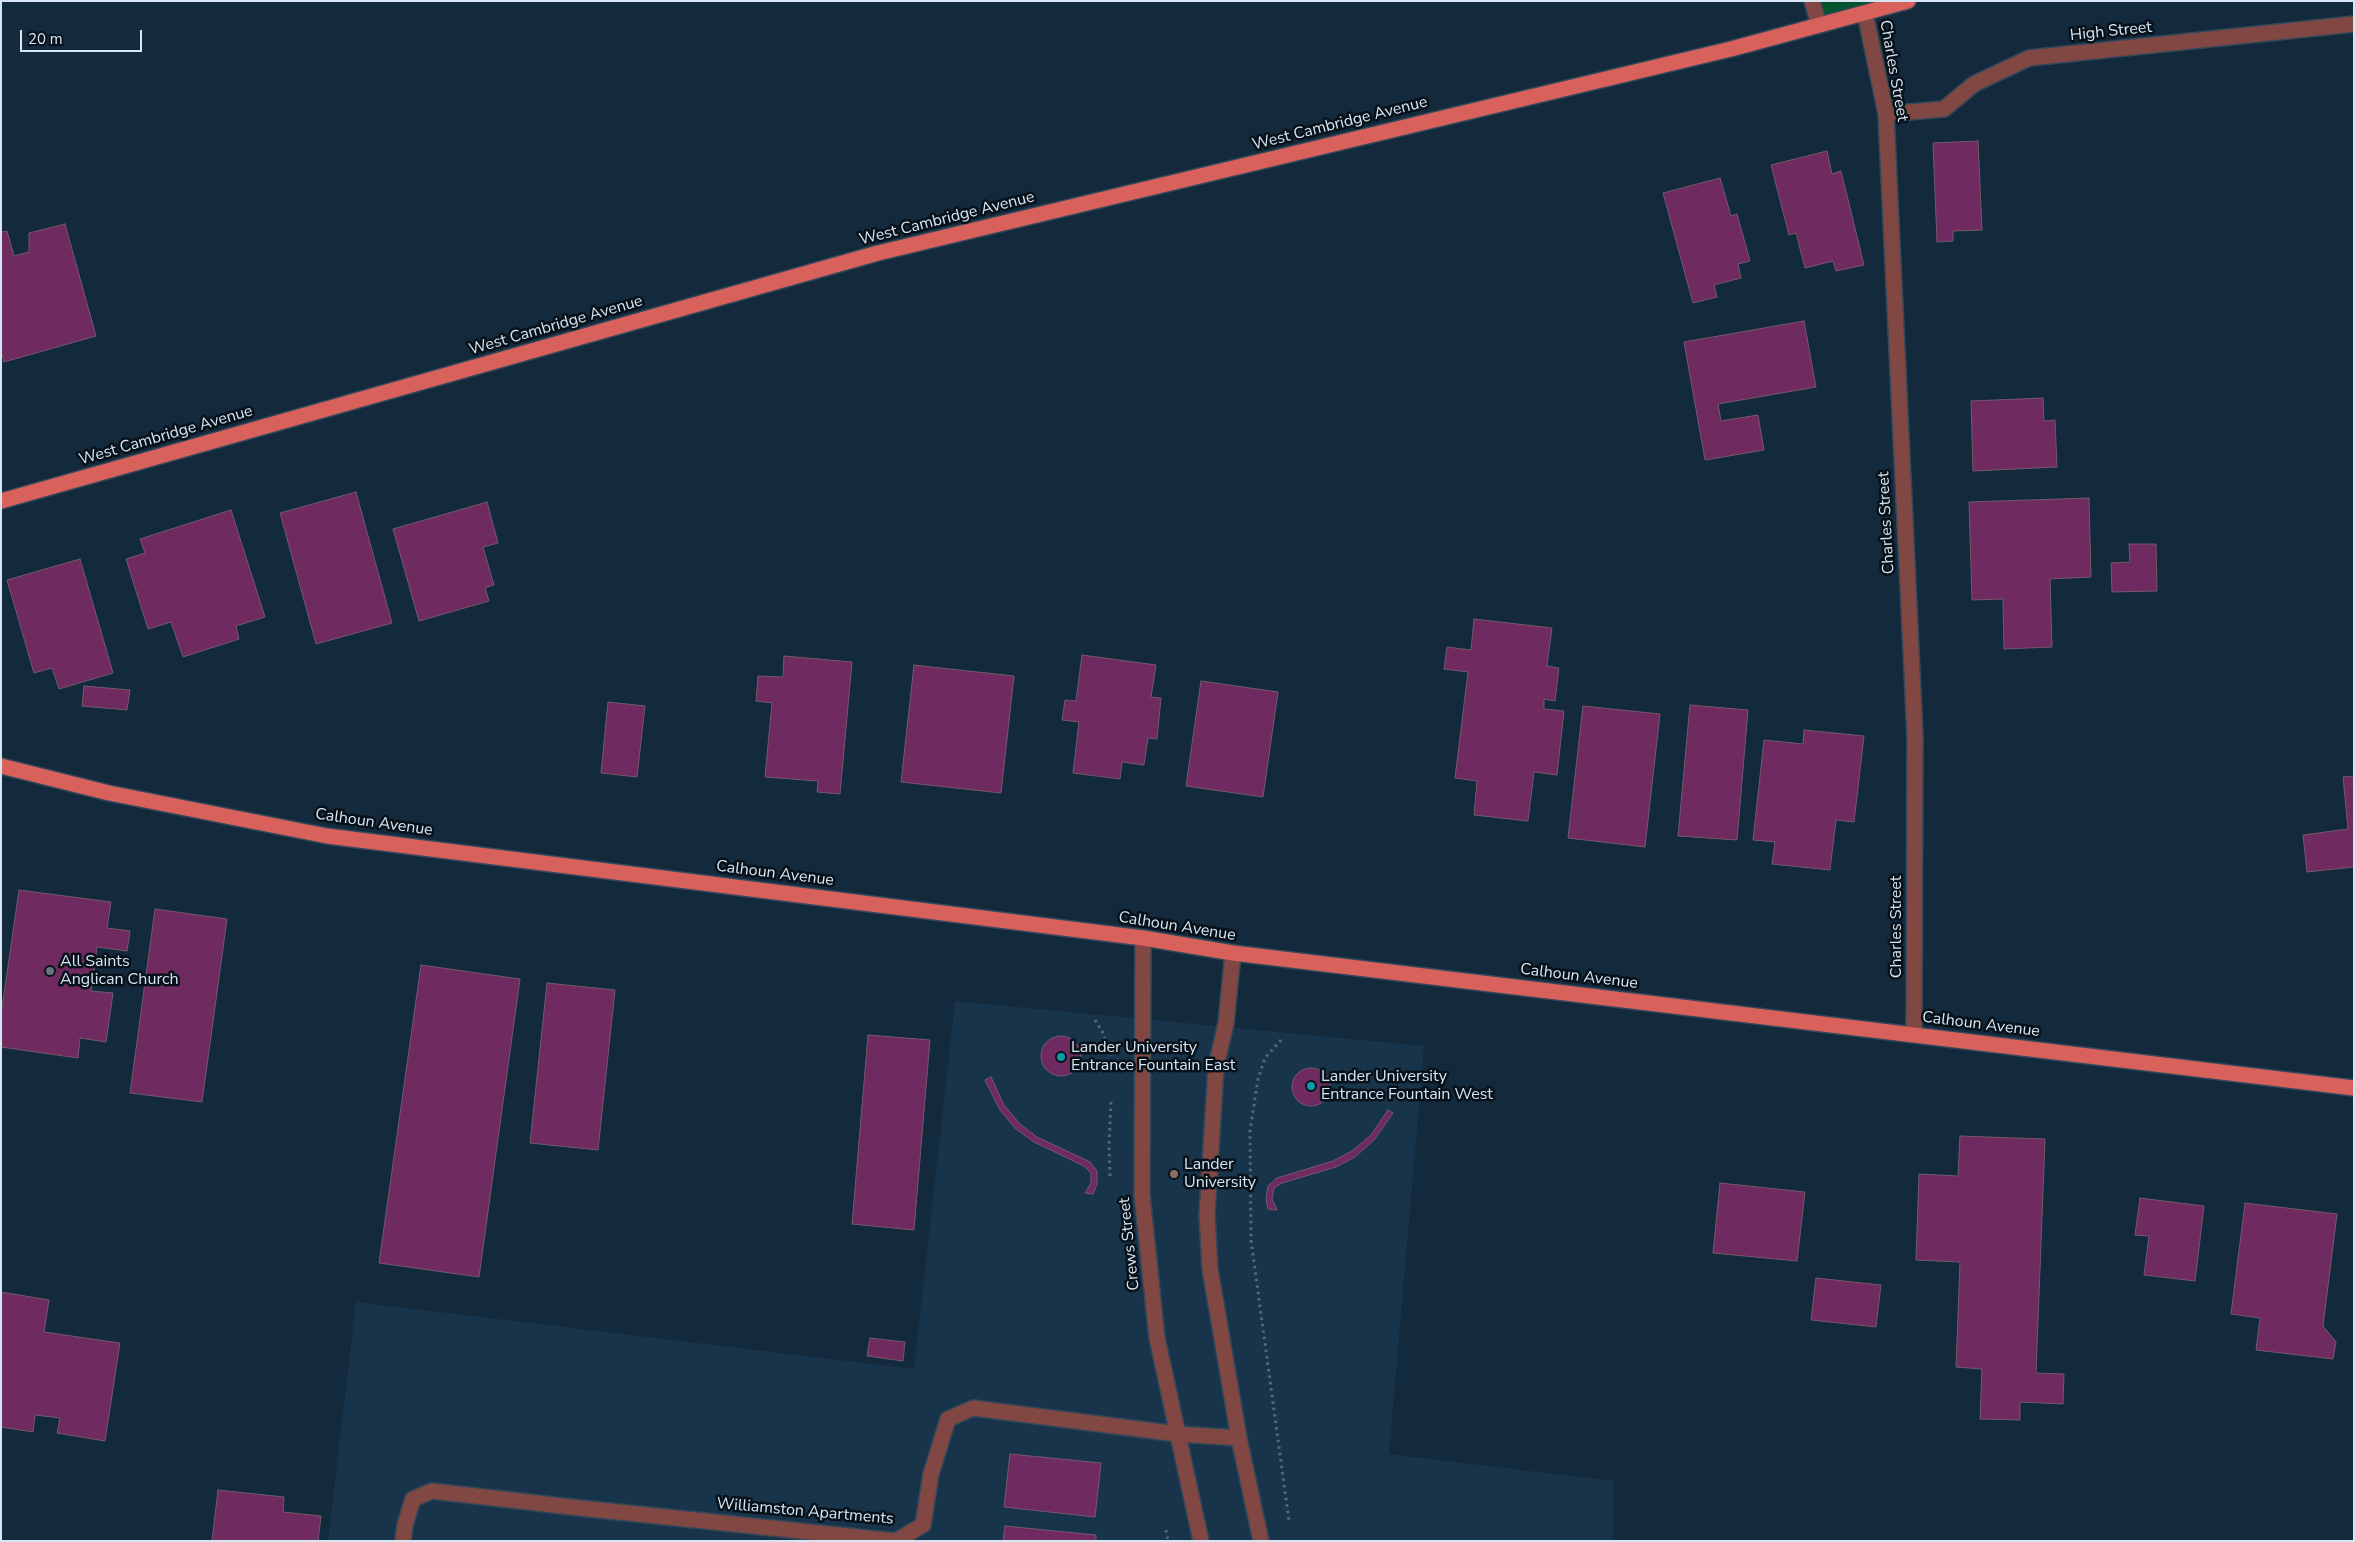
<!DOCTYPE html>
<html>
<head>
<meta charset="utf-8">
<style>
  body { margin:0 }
  #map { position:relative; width:2355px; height:1542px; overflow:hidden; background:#13293c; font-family:"Nunito Sans",sans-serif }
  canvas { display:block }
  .frame { position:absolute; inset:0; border:2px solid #d7e4f1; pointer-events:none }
  .scale { position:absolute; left:20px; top:30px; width:122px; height:22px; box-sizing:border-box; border:2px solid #d7e4f1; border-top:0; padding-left:6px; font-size:15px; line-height:18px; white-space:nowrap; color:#d7e4f1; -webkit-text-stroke:4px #071119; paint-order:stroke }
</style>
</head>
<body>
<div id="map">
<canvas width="2355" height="1542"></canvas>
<div class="frame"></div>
<div class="scale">20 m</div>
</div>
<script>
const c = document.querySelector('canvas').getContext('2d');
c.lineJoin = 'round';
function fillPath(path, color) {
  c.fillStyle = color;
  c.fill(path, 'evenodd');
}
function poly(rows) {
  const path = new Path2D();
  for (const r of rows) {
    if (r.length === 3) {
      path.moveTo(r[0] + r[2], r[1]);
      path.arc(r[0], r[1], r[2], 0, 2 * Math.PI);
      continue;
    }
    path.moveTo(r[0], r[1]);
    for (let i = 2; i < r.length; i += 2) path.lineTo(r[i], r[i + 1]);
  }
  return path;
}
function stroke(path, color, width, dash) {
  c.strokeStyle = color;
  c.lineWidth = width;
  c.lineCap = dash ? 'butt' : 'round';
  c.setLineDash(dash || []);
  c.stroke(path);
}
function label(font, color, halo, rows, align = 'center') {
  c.font = font + ' "Nunito Sans",sans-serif';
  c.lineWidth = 5;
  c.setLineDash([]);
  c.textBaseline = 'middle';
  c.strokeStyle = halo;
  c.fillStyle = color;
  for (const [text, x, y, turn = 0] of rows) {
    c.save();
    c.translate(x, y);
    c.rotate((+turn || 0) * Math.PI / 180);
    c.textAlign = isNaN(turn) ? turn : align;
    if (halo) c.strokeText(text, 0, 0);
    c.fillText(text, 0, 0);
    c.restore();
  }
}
fillPath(poly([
  [955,1001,1424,1046,1389,1454,1613,1481,1613,1541,328,1541,356,1302,914,1369]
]), '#18344b');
fillPath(poly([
  [1812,1,1908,1,1819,25]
]), '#02542f');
const building = poly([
  [1978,141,1982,230,1953,231,1953,241,1937,242,1933,143,1978,141],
  [1827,151,1832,174,1841,171,1864,265,1836,271,1833,261,1805,268,1796,233,1789,235,1771,165,1827,151],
  [1720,178,1731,216,1737,214,1750,261,1738,264,1741,278,1714,285,1717,297,1693,303,1663,193,1720,178],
  [65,224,96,336,4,362,1,350,1,232,7,231,14,256,29,252,29,233,65,224],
  [1804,321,1816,387,1718,404,1721,421,1758,415,1764,450,1705,460,1684,342,1804,321],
  [2043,398,2044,421,2055,420,2057,467,1973,471,1971,401,2043,398],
  [356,492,392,623,316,644,280,513,356,492],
  [2089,498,2091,577,2050,579,2052,647,2004,649,2003,599,1972,600,1969,502,2089,498],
  [487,502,498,543,483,547,494,585,485,588,489,601,419,621,393,529,487,502],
  [231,510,265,617,236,626,239,639,183,657,171,622,148,629,126,559,145,553,140,539,231,510],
  [2129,544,2156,544,2157,591,2112,592,2111,563,2130,562,2129,544],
  [80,559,113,673,59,689,52,668,34,673,7,580,80,559],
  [1474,619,1552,628,1547,666,1559,668,1555,701,1544,699,1544,709,1564,711,1557,775,1534,772,1528,821,1474,815,1477,781,1455,778,1468,672,1444,669,1447,647,1471,650,1474,619],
  [1082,655,1156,665,1151,697,1161,698,1157,739,1148,738,1144,765,1122,762,1120,779,1073,773,1079,722,1062,720,1065,700,1076,701,1082,655],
  [784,656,852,662,840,794,817,792,818,781,765,777,772,703,756,701,758,676,783,677,784,656],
  [914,665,1014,676,1001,793,901,782,914,665],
  [1201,681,1278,692,1263,797,1186,786,1201,681],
  [84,686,130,690,127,710,82,706,84,686],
  [608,702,645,706,637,777,601,773,608,702],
  [1690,705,1748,710,1737,840,1678,836,1690,705],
  [1583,706,1660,714,1645,847,1568,838,1583,706],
  [1804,730,1864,736,1854,822,1836,820,1830,870,1772,864,1775,842,1753,840,1764,740,1803,744,1804,730],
  [2354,776,2354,867,2307,872,2303,835,2348,829,2343,777,2354,776],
  [19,890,111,902,107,928,130,931,127,951,97,947,91,991,113,993,106,1042,80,1038,78,1058,1,1047,1,1015,19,890],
  [155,909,227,919,202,1102,130,1093,155,909],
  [421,965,520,979,479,1277,379,1263,421,965],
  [547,983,615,990,598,1150,530,1143,547,983],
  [868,1035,930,1040,914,1230,852,1224,868,1035],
  [1061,1056,20],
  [1311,1087,19],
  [991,1077,1004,1105,1020,1124,1037,1137,1090,1162,1097,1171,1097,1184,1093,1194,1085,1193,1091,1183,1091,1173,1084,1166,1034,1142,1016,1129,1000,1110,985,1080,991,1077],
  [1388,1110,1393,1113,1374,1140,1355,1157,1336,1167,1282,1183,1274,1188,1272,1199,1277,1210,1268,1209,1266,1199,1268,1186,1277,1178,1333,1161,1352,1151,1371,1135,1388,1110],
  [1960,1136,2045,1139,2036,1373,2064,1374,2063,1404,2020,1402,2020,1420,1980,1419,1982,1369,1956,1367,1960,1262,1916,1260,1919,1174,1958,1176,1960,1136],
  [1720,1183,1805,1192,1797,1261,1713,1253,1720,1183],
  [2140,1198,2204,1206,2195,1281,2144,1275,2149,1236,2135,1235,2140,1198],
  [2245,1203,2337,1214,2323,1326,2336,1342,2333,1359,2256,1350,2260,1318,2231,1314,2245,1203],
  [1816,1278,1881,1285,1876,1327,1811,1320,1816,1278],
  [1,1292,49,1300,44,1332,120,1343,105,1441,57,1433,60,1418,35,1415,33,1432,1,1427,1,1292],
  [870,1338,905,1342,903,1361,867,1356,870,1338],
  [1010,1454,1101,1463,1095,1517,1004,1507,1010,1454],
  [218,1490,284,1497,283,1512,321,1516,318,1541,212,1541,218,1490],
  [1005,1526,1096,1535,1096,1541,1003,1541,1005,1526]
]);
fillPath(building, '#6f2a60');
stroke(building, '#74596c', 1);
const minor = poly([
  [1812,1,1819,25],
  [1865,13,1886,114,1915,736,1914,1034],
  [1886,114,1944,109,1974,84,2029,58,2354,24],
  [1143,938,1142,1195,1157,1338,1201,1541],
  [1233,953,1226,1023,1216,1067,1207,1215,1210,1269,1239,1438,1261,1541],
  [403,1541,405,1525,413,1499,432,1491,580,1508,896,1541,923,1525,931,1474,948,1419,973,1408,1178,1434,1239,1438]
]);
const major = poly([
  [1,501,878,253,1731,49,1908,1],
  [1,766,109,793,327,836,1143,938,1233,953,2354,1088]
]);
stroke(minor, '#324759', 18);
stroke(major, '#324759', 18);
stroke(poly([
  [1095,1020,1102,1031,1111,1056],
  [1281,1040,1265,1058,1258,1079,1250,1131,1251,1240,1289,1521],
  [1110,1176,1109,1144,1111,1102],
  [1166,1530,1168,1541]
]), '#56697a', 3, [2.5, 4]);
stroke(minor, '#814743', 15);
stroke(major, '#d9615c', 15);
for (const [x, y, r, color] of [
  [50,971,5,"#6b7280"],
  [1061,1057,5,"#0f9aa8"],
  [1311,1086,5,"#0f9aa8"],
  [1174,1174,5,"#8d6e63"]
]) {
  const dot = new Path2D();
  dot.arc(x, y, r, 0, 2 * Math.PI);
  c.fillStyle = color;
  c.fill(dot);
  stroke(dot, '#071119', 2);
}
label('16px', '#d7e4f1', '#071119', [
  ["High Street",2111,32,-6],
  ["Charles Street",1893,71,80],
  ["West Cambridge Avenue",1340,124,-14],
  ["West Cambridge Avenue",947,219,-14],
  ["West Cambridge Avenue",556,326,-16],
  ["West Cambridge Avenue",166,436,-16],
  ["Charles Street",1887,523,-93],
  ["Calhoun Avenue",374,823,8],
  ["Calhoun Avenue",775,874,7],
  ["Calhoun Avenue",1177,927,9],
  ["Charles Street",1897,927,-90],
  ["Calhoun Avenue",1579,977,7],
  ["Calhoun Avenue",1981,1025,7],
  ["Crews Street",1130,1244,-96],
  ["Williamston Apartments",805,1512,5]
]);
label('16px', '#d7e4f1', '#071119', [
  ["All Saints",60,962],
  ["Anglican Church",60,980],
  ["Lander University",1071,1048],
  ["Entrance Fountain East",1071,1066],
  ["Lander University",1321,1077],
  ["Entrance Fountain West",1321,1095],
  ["Lander",1184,1165],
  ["University",1184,1183]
], 'left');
</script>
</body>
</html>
